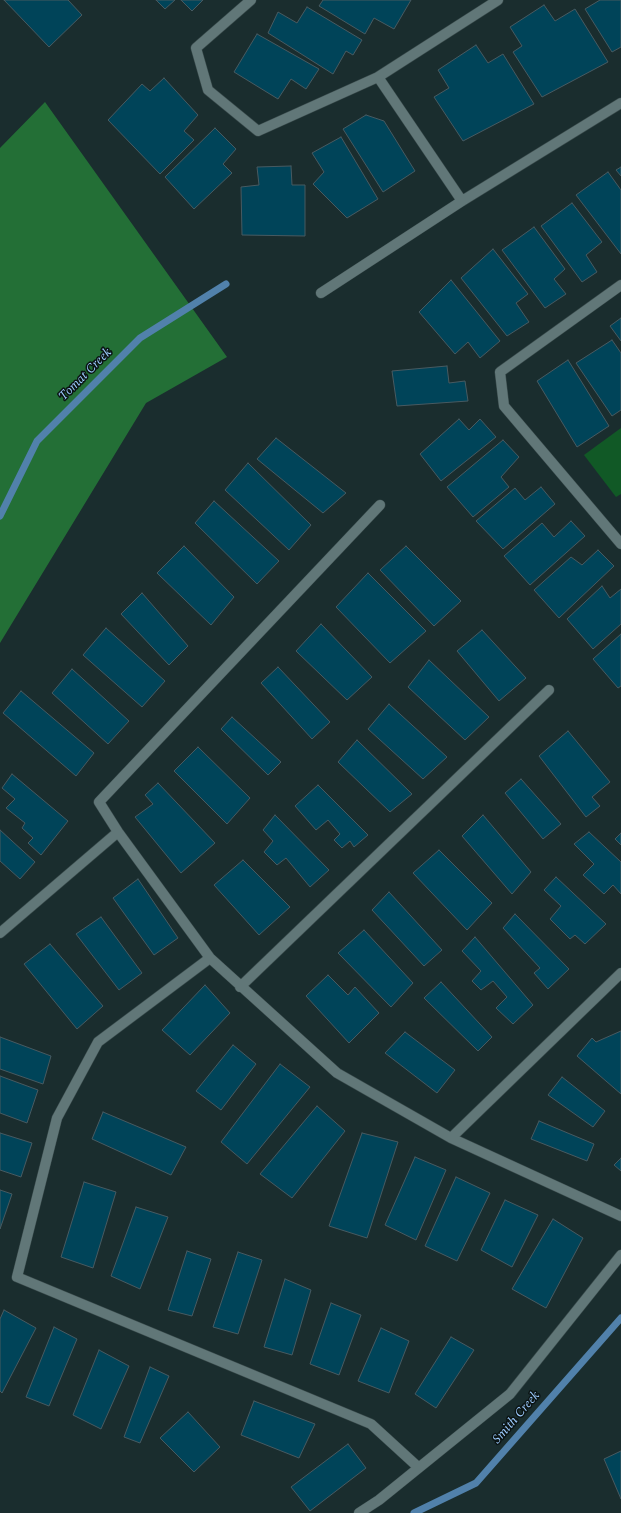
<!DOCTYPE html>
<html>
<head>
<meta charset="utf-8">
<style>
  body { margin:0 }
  canvas { display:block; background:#1a2d2e }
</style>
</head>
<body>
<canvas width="621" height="1513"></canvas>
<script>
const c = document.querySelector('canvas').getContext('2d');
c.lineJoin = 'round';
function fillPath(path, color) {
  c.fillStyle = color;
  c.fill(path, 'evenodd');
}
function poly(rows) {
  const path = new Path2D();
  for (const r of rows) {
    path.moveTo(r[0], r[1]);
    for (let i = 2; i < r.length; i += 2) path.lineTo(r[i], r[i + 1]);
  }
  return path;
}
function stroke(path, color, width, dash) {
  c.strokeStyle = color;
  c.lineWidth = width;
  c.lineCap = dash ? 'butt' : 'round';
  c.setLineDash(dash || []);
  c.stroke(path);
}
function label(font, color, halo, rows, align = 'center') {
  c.font = font + ' Spectral,serif';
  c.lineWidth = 3;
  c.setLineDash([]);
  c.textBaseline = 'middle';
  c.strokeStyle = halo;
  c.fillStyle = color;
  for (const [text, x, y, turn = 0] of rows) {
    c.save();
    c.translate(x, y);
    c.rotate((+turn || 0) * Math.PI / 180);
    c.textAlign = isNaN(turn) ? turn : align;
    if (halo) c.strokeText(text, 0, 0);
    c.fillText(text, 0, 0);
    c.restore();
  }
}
fillPath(poly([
  [621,428,621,494,616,497,584,455]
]), '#115926');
fillPath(poly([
  [45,102,227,357,146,403,0,643,0,148]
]), '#236f36');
stroke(poly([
  [0,516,37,441,140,338,226,284],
  [414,1513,476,1483,621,1318]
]), '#5181ab', 7);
const building = poly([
  [4,0,68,0,82,15,49,47,4,0],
  [156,0,175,0,165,9,156,0],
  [181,0,203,0,192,11,181,0],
  [323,0,411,0,394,29,374,18,365,34,319,6,323,0],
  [600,0,621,0,621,47,612,52,585,9,600,0],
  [544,5,555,21,575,9,608,62,542,97,513,52,522,46,510,27,544,5],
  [307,7,362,40,353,55,346,51,333,74,268,33,278,12,297,23,307,7],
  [257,34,319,69,306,89,291,79,278,99,234,72,257,34],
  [476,45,488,63,503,54,534,104,463,141,434,97,449,88,438,70,476,45],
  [164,78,198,115,184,131,194,140,160,174,108,120,142,84,150,91,164,78],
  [366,115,384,121,415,171,383,192,343,129,366,115],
  [215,128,236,149,223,164,232,173,194,209,165,177,215,128],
  [341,137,378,199,347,218,313,184,324,172,312,153,341,137],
  [291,166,292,185,305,185,305,236,242,235,241,187,259,185,257,167,291,166],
  [621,167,621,176,616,170,621,167],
  [608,172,621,190,621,254,576,195,608,172],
  [572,203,602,242,586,255,597,272,582,282,541,226,572,203],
  [534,227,565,269,554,279,566,294,545,308,502,250,534,227],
  [493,249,528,294,516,303,529,322,507,336,461,278,493,249],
  [451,280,500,341,480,358,468,342,455,354,419,312,451,280],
  [621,318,621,341,610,326,621,318],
  [612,340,621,353,621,410,612,416,576,363,612,340],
  [568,360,609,426,577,447,537,381,568,360],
  [447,366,449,383,465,381,468,401,397,406,392,371,447,366],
  [459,419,469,430,480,419,496,437,441,481,420,454,459,419],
  [276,438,346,493,323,513,257,459,276,438],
  [503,440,519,457,501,477,509,487,473,517,447,487,503,440],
  [248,463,311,525,289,550,225,490,248,463],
  [541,487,555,504,503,549,476,521,515,488,525,500,541,487],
  [214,501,279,561,257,584,195,523,214,501],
  [571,521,585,536,530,585,504,556,542,523,554,537,571,521],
  [184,546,234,597,211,625,157,573,184,546],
  [406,546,461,601,434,626,380,570,406,546],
  [598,550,614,566,559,618,534,590,571,557,582,565,598,550],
  [368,573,426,631,390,663,336,607,368,573],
  [602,586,610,598,621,589,621,624,593,649,567,619,602,586],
  [142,593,188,646,169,665,121,614,142,593],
  [321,624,372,677,347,700,296,651,321,624],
  [106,628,165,681,142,707,83,655,106,628],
  [482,630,526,678,499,701,457,651,482,630],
  [621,634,621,686,618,688,593,659,621,634],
  [429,660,489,717,465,740,408,687,429,660],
  [278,667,330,722,312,739,261,683,278,667],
  [72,669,129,721,108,744,52,693,72,669],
  [21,691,94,753,76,776,3,713,21,691],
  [389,704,447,757,423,779,368,729,389,704],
  [232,717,281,762,268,775,221,729,232,717],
  [568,731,610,782,592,797,600,806,586,817,539,756,568,731],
  [357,740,412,794,390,812,338,762,357,740],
  [198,747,250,798,227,824,174,771,198,747],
  [12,774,68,821,41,855,28,843,33,838,22,828,25,823,6,808,15,799,2,788,12,774],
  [521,779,561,824,543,839,505,793,521,779],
  [158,783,215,843,181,873,135,817,153,804,145,795,158,783],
  [318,785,368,835,354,847,350,841,342,848,334,840,340,834,328,820,316,830,295,806,318,785],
  [275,815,329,870,310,887,286,858,277,865,264,852,273,841,263,830,275,815],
  [483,815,531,872,512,894,462,836,483,815],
  [0,830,35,862,20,879,0,861,0,830],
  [589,832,621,862,621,894,613,885,604,894,583,875,594,864,574,844,589,832],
  [621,833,621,845,615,839,621,833],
  [439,850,492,903,467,930,413,873,439,850],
  [243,860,290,907,259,935,214,885,243,860],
  [556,877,606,924,585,944,575,935,570,939,550,919,561,906,544,890,556,877],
  [138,879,178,938,154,955,113,898,138,879],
  [389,892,442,950,424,966,372,910,389,892],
  [515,914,569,969,548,989,534,973,540,968,503,928,515,914],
  [101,917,142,973,119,990,76,934,101,917],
  [364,930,413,983,391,1007,338,953,364,930],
  [475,937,533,1005,513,1024,496,1008,507,997,493,981,481,990,472,981,481,971,462,951,475,937],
  [50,944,103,1006,77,1029,24,964,50,944],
  [328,975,348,995,355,987,379,1013,349,1043,306,996,328,975],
  [441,982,492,1037,478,1051,424,998,441,982],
  [205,985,230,1013,190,1055,162,1030,205,985],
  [621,1031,621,1094,577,1056,592,1038,596,1042,621,1031],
  [405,1032,455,1070,437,1093,385,1053,405,1032],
  [0,1037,51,1056,43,1084,0,1069,0,1037],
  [233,1045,256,1064,221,1110,196,1091,233,1045],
  [280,1064,310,1087,247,1164,221,1142,280,1064],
  [0,1076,38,1090,27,1123,0,1113,0,1076],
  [562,1077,605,1111,593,1127,548,1095,562,1077],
  [317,1106,345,1131,292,1198,260,1174,317,1106],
  [103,1112,186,1147,171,1175,92,1139,103,1112],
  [539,1121,594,1144,587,1161,531,1139,539,1121],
  [0,1133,32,1143,21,1177,0,1170,0,1133],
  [362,1133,398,1142,367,1238,329,1226,362,1133],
  [415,1157,446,1170,416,1240,385,1225,415,1157],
  [621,1158,621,1171,614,1165,621,1158],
  [456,1177,490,1193,457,1261,425,1246,456,1177],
  [84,1182,116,1192,93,1268,61,1257,84,1182],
  [0,1190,12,1194,0,1229,0,1190],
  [505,1200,538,1215,512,1267,481,1250,505,1200],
  [136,1207,168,1217,140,1289,111,1276,136,1207],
  [553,1219,583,1238,546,1308,512,1289,553,1219],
  [187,1251,211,1259,192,1316,168,1310,187,1251],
  [238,1252,262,1260,238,1334,213,1327,238,1252],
  [285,1279,311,1290,292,1355,264,1347,285,1279],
  [331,1303,361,1315,339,1375,310,1364,331,1303],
  [4,1310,36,1328,2,1393,0,1391,0,1319,4,1310],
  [54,1327,77,1339,49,1406,26,1397,54,1327],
  [381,1328,409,1341,389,1393,358,1381,381,1328],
  [451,1337,474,1350,436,1408,415,1394,451,1337],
  [99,1350,129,1366,101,1429,73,1415,99,1350],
  [150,1367,169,1376,140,1443,124,1437,150,1367],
  [254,1401,315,1424,299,1458,241,1435,254,1401],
  [188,1412,220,1447,194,1472,160,1438,188,1412],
  [348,1444,366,1468,310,1511,291,1487,348,1444],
  [621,1451,621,1499,604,1459,621,1451]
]);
fillPath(building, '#004459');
stroke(building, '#475a61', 1);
const service = poly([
  [251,0,196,48,208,90,258,131,378,77,498,0],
  [378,77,462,201],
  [621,285,500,372,504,406,621,544],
  [321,293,462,201,621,103]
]);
const minor = poly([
  [0,933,118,832],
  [210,958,118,832,99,802,380,505],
  [240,987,549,690],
  [451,1138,621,973],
  [418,1467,371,1424,17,1277,57,1118,98,1042,210,958,337,1073,451,1138,621,1216],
  [359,1513,379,1500,510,1394,621,1255]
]);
stroke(service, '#3a4b4c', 11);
stroke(minor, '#3a4b4c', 11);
stroke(service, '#617778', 10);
stroke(minor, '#617778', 10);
label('italic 13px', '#9dccff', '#0b1414', [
  ["Tomat Creek",86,375,-45],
  ["Smith Creek",517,1418,-49]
]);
</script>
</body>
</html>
